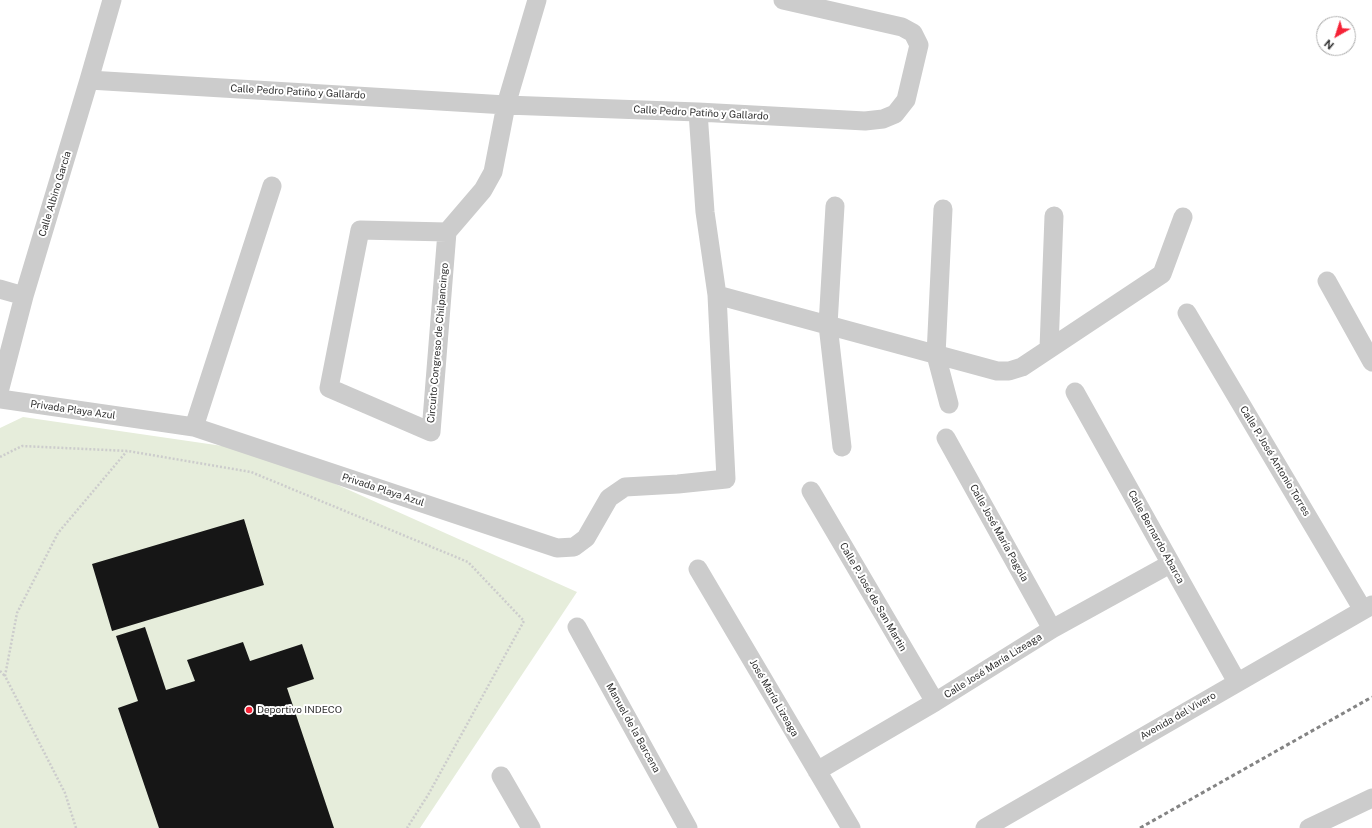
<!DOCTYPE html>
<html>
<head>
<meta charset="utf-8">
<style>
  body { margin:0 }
  #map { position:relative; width:1372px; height:828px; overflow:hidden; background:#fff; font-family:"Public Sans",sans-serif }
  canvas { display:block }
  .north { position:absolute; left:1316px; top:16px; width:40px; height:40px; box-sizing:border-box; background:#fff; border:1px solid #acacac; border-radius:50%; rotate:219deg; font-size:11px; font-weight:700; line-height:16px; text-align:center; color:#2f2f2f }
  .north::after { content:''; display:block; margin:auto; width:14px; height:18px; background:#f52236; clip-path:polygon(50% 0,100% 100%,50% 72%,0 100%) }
</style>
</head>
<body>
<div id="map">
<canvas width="1372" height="828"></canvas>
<div class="north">N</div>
</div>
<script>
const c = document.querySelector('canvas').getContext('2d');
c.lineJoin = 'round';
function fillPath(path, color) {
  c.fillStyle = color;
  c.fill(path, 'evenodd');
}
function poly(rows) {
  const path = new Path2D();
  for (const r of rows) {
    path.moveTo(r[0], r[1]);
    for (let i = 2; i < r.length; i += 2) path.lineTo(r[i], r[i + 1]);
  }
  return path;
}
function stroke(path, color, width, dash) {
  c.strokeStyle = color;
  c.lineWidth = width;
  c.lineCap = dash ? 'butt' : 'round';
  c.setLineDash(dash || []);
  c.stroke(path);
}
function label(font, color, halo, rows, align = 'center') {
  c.font = font + ' "Public Sans",sans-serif';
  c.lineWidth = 4;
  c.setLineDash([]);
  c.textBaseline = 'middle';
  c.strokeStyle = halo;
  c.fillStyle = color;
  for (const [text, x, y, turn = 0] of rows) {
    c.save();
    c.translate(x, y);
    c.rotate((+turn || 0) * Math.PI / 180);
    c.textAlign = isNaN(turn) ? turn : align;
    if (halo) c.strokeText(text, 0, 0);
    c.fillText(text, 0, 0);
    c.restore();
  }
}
fillPath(poly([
  [23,417,264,452,577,592,420,828,0,828,0,428]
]), '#e6eddb');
fillPath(poly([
  [244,519,264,585,112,631,92,564],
  [145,627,166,690,195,681,187,660,243,642,250,661,302,644,314,679,287,688,334,828,159,828,118,708,138,701,116,636]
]), '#161616');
stroke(poly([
  [0,457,22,446,128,451,251,472,468,562,524,621,428,795,407,828],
  [0,671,5,676],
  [76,828,65,793,5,676,17,613,58,533,127,451]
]), '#ccc', 2.5, [2, 2]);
stroke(poly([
  [89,80,506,105,698,112,865,121,883,119,895,114,906,100,919,45,913,33,902,27,783,0],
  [835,206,828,325,842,447],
  [943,209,936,355,949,404],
  [447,232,360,230,329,388,431,432,447,232,483,190,493,172,506,105,537,0],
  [1327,281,1372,362],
  [0,289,24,296],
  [717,295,997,371,1009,371,1022,367,1162,274,1183,217],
  [1187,313,1363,610],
  [1049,348,1054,216],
  [0,388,24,296,89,80,112,0],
  [1075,392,1237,682],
  [0,399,194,427,557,548,574,547,586,538,609,498,625,487,678,484,726,479,717,295,705,212,698,112],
  [194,427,272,186],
  [946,438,1052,629],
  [811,491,935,702],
  [698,569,851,828],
  [577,627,688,828],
  [817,771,935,702,1052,629,1170,564],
  [501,776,531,828],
  [985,828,1372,605],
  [1309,828,1372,798]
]), '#ccc', 19);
stroke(poly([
  [1140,828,1372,697]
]), '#848484', 3, [4, 3]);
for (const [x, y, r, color] of [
  [249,710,4,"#f52236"]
]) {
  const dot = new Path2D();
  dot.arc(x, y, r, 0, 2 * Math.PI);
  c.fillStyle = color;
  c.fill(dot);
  stroke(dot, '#fff', 1.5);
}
label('10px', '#2f2f2f', '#fff', [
  ["Calle Pedro Patiño y Gallardo",298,92,3],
  ["Calle Pedro Patiño y Gallardo",701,113,3],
  ["Calle Albino García",55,194,-73],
  ["Circuito Congreso de Chilpancingo",438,343,-85],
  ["Privada Playa Azul",73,410,8],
  ["Calle P. José Antonio Torres",1275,461,59],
  ["Privada Playa Azul",383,490,18],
  ["Calle José María Pagola",999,533,61],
  ["Calle Bernardo Abarca",1156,537,61],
  ["Calle P. José de San Martin",873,597,60],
  ["Calle José María Lizeaga",993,666,-32],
  ["José María Lizeaga",774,698,60],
  ["Avenida del Vivero",1178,716,-30],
  ["Manuel de la Barcena",633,728,61]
]);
label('10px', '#2f2f2f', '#fff', [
  ["Deportivo INDECO",257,710]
], 'left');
</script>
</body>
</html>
